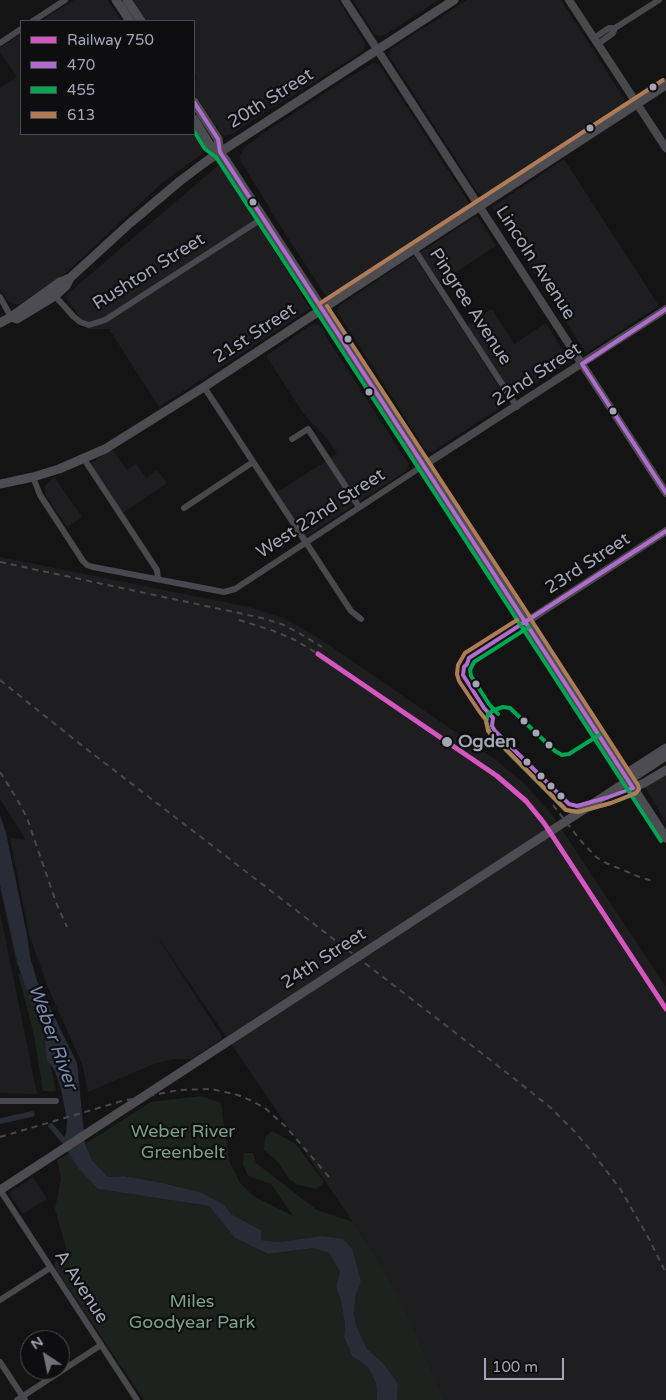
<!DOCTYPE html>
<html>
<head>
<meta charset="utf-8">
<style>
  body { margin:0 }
  #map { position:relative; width:666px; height:1400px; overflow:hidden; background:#141414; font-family:"Varela Round",sans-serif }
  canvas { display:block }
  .legend { position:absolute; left:20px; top:20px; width:175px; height:115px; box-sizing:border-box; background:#0e0e10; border:1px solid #4a4a52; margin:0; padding:6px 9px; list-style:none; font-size:15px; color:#a4a5b5 }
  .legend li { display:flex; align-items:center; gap:10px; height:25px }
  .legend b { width:25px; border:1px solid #4a4a52 }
  .north { position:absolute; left:20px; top:1330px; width:50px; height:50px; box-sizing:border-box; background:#0e0e10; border:1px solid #4a4a52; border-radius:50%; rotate:326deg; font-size:14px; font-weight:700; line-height:20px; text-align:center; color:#a4a5b5 }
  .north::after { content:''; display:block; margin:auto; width:18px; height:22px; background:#72727d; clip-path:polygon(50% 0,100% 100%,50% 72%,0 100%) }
  .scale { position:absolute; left:484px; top:1358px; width:80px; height:22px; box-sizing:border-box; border:2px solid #a4a5b5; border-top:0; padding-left:6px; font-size:15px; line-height:18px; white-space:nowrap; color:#a4a5b5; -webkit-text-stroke:4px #0e0e10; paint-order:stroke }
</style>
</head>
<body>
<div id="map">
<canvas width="666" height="1400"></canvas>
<ul class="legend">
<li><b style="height:6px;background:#d656c0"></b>Railway 750</li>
<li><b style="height:6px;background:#b06ccc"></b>470</li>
<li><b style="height:6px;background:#00a651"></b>455</li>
<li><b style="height:6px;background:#b07c57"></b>613</li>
</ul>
<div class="north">N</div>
<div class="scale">100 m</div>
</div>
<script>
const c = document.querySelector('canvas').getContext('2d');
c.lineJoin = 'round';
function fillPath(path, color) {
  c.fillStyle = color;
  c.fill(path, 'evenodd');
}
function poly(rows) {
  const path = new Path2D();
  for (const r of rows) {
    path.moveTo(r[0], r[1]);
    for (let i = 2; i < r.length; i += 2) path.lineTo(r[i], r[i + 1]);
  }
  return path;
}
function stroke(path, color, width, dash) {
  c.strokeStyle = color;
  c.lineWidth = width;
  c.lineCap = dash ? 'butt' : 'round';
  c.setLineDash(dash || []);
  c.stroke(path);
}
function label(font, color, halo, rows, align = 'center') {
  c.font = font + ' "Varela Round",sans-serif';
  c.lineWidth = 4.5;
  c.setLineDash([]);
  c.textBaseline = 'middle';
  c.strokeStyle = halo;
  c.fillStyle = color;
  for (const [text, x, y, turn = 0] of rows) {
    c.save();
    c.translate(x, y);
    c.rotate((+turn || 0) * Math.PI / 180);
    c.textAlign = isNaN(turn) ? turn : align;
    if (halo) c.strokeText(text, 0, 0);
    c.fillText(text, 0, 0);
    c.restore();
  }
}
fillPath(poly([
  [74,0,108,0,122,21,41,21],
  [133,0,338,0,364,41,365,47,363,51,291,97,270,109,232,134,224,136,220,132,194,93,194,81,197,78,194,72,194,21,147,21],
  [353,0,439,0,385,35,379,36,374,34],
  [467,0,561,0,625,100,623,105,482,195,478,193,391,59,389,55,391,49],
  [21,34,21,134,194,134,194,133,201,145,202,150,201,155,163,182,66,273,20,304,15,304,9,302,0,289,0,88,17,77,0,52,0,48],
  [376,63,380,66,468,201,468,204,467,206,330,295,326,296,271,212,268,205,241,162,240,156,244,148,262,134,348,78,371,64],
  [564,159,659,306,586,353,492,207],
  [220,164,310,309,159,407,109,329,88,329,65,296],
  [476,216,478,217,496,246,440,283,420,254,421,252],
  [414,256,509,402,432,452,429,452,425,449,337,311,340,305],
  [492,309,514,344,546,323,570,362,514,397,467,326],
  [317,324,322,327,327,338,409,464,406,471,305,537,276,493,337,454,328,440,303,413,266,356,311,325],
  [112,449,127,470,136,463,146,478,157,470,167,483,123,513,90,464],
  [55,478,82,517,67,527,45,494,45,486,50,480],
  [0,557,249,607,285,619,319,638,496,760,525,784,553,816,666,987,666,1400,444,1400,408,1316,380,1264,355,1225,151,927,223,1038,191,1059,174,1059,154,1064,88,1092,82,1064,47,985,29,934,10,838,26,840,0,799],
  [666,771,666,822,645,787],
  [0,912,37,1094,0,1093],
  [33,1177,47,1199,23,1214,10,1195,10,1192]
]), '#1e1e20');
fillPath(poly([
  [0,884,18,965,17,966,0,888],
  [18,973,22,974,31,1002,43,1021,44,1035,56,1091,43,1091,34,1035],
  [201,1096,221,1103,229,1160,240,1183,255,1197,293,1216,271,1184,248,1176,243,1164,244,1153,253,1153,256,1163,317,1210,353,1222,380,1264,399,1298,408,1316,444,1400,397,1400,398,1383,382,1362,367,1349,356,1325,354,1312,356,1294,361,1280,322,1236,278,1242,261,1240,261,1230,231,1214,224,1205,176,1186,163,1183,124,1176,108,1177,92,1160,85,1144,151,1102],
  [272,1131,296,1144,324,1182,317,1189,298,1185,289,1179,278,1162,264,1150,265,1137],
  [70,1153,78,1168,98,1189,209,1206,235,1238,268,1254,314,1248,329,1253,340,1272,336,1286,341,1301,345,1324,344,1337,352,1356,368,1367,376,1383,377,1400,144,1400,55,1268,54,1263,68,1255,55,1209,61,1179,57,1160]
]), '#1c231e');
fillPath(poly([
  [0,815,6,833,27,935,30,957,37,981,77,1063,85,1144,92,1160,108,1177,124,1176,163,1183,202,1193,224,1205,231,1214,261,1230,261,1240,278,1242,322,1236,343,1239,352,1249,361,1281,356,1294,354,1312,356,1325,367,1349,382,1362,398,1383,397,1400,377,1400,376,1383,368,1367,352,1356,344,1337,345,1324,341,1301,336,1286,340,1272,329,1253,314,1248,268,1254,235,1238,209,1206,98,1189,78,1168,62,1142,66,1133,67,1121,61,1089,55,1071,47,1060,43,1021,31,1002,18,965,0,884]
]), '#272c36');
stroke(poly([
  [0,1121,32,1114],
  [51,1126,64,1141,69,1143]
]), '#272c36', 5.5);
stroke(poly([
  [33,21,65,0],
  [594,38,609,28,615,28,659,0],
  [0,43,21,29],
  [598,44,613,33,615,28],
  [414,249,517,407],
  [55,296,73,316,80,322,89,325,105,320,263,218],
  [0,297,11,317],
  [204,387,351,611,361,619],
  [292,439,308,429,359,507],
  [84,459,157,570,158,579],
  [33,477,40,495,83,561,87,565,93,567,224,592,235,589,424,465],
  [184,508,253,462],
  [0,1101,56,1101],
  [0,1190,137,1400],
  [0,1300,50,1268],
  [0,1362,25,1400],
  [17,1400,101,1345]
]), '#48484d', 6);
stroke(poly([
  [345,0,666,493],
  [569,0,666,148],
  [424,465,666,309],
  [526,622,666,531]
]), '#48484d', 8);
stroke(poly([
  [116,0,130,21],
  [127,0,141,21],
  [194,102,218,139,220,152],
  [194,119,210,145,220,152,225,159,666,838],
  [11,317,17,319,55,296,66,286,70,278,129,224,180,181,208,160,454,0],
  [0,323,11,317,60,282,70,278],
  [0,484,33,477,59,469,105,449,204,387,351,290,666,85],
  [624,775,666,748],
  [633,788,644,783,666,770],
  [0,1190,666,756]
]), '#4c4c51', 9);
stroke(poly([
  [0,562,262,618,284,625,299,633,322,647],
  [239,620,274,631,295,640,318,654],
  [0,680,80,744,457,1034,530,1091,551,1108,575,1132,592,1152,621,1190,648,1237,666,1273],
  [0,772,17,799,27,818,57,905,67,927],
  [553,805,581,841,596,857,606,863,642,878,653,881],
  [0,1137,122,1101,179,1090,211,1089,238,1095,252,1101,265,1108,286,1127,329,1177]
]), '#49494d', 2, [6, 5]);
stroke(poly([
  [194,102,218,139,220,152,633,788],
  [582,364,666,493],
  [582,364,666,309],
  [493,718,484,708,463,675,464,667,467,664,469,658,666,531],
  [493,718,492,726,495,731,569,804,577,806,609,797,633,788]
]), '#b06ccc', 4);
stroke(poly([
  [194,131,205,149,216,157,220,163,661,841],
  [498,714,489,704,471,676,470,670,474,662,529,627],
  [599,735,569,754,562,755,555,751,510,708,503,707,494,710,488,714,486,722,491,735,566,810,578,812,611,803,635,794]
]), '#00a651', 4);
stroke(poly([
  [319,304,663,80],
  [327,306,530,617],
  [517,620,465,653,458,665,457,674,459,681,479,711,486,720,488,731,566,810,578,812,611,803,636,793,639,789,638,785,532,621]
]), '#b07c57', 4);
stroke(poly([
  [318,654,497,776,526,801,544,823,666,1009]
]), '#d656c0', 5);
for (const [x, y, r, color] of [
  [653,87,4.5,"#a4a5b5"],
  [590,128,4.5,"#a4a5b5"],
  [253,202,4.5,"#a4a5b5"],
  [348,339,4.5,"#a4a5b5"],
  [369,392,4.5,"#a4a5b5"],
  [613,411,4.5,"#a4a5b5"],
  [476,684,4.5,"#a4a5b5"],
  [524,721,4.5,"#a4a5b5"],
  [536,733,4.5,"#a4a5b5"],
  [447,742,6,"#a4a5b5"],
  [549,745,4.5,"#a4a5b5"],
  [527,762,4.5,"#a4a5b5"],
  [541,776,4.5,"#a4a5b5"],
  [551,786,4.5,"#a4a5b5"],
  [561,796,4.5,"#a4a5b5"]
]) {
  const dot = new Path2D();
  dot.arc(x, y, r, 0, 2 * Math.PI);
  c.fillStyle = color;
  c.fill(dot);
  stroke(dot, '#0e0e10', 2);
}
label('18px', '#a4a5b5', '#0e0e10', [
  ["20th Street",271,99,-32],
  ["Lincoln Avenue",535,263,57],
  ["Rushton Street",149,272,-32],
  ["Pingree Avenue",470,307,57],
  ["21st Street",255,334,-33],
  ["22nd Street",537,375,-33],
  ["West 22nd Street",321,514,-33],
  ["23rd Street",588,564,-33],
  ["24th Street",324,959,-33],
  ["A Avenue",81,1287,57]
]);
label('bold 18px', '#a4a5b5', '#0e0e10', [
  ["Ogden",458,742]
], 'left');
label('18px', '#7ba187', '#0e0e10', [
  ["Weber River",183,1132],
  ["Greenbelt",183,1153],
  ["Miles",192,1302],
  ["Goodyear Park",192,1323]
]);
label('italic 19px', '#7a89b2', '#0e0e10', [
  ["Weber River",52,1037,70]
]);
</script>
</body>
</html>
